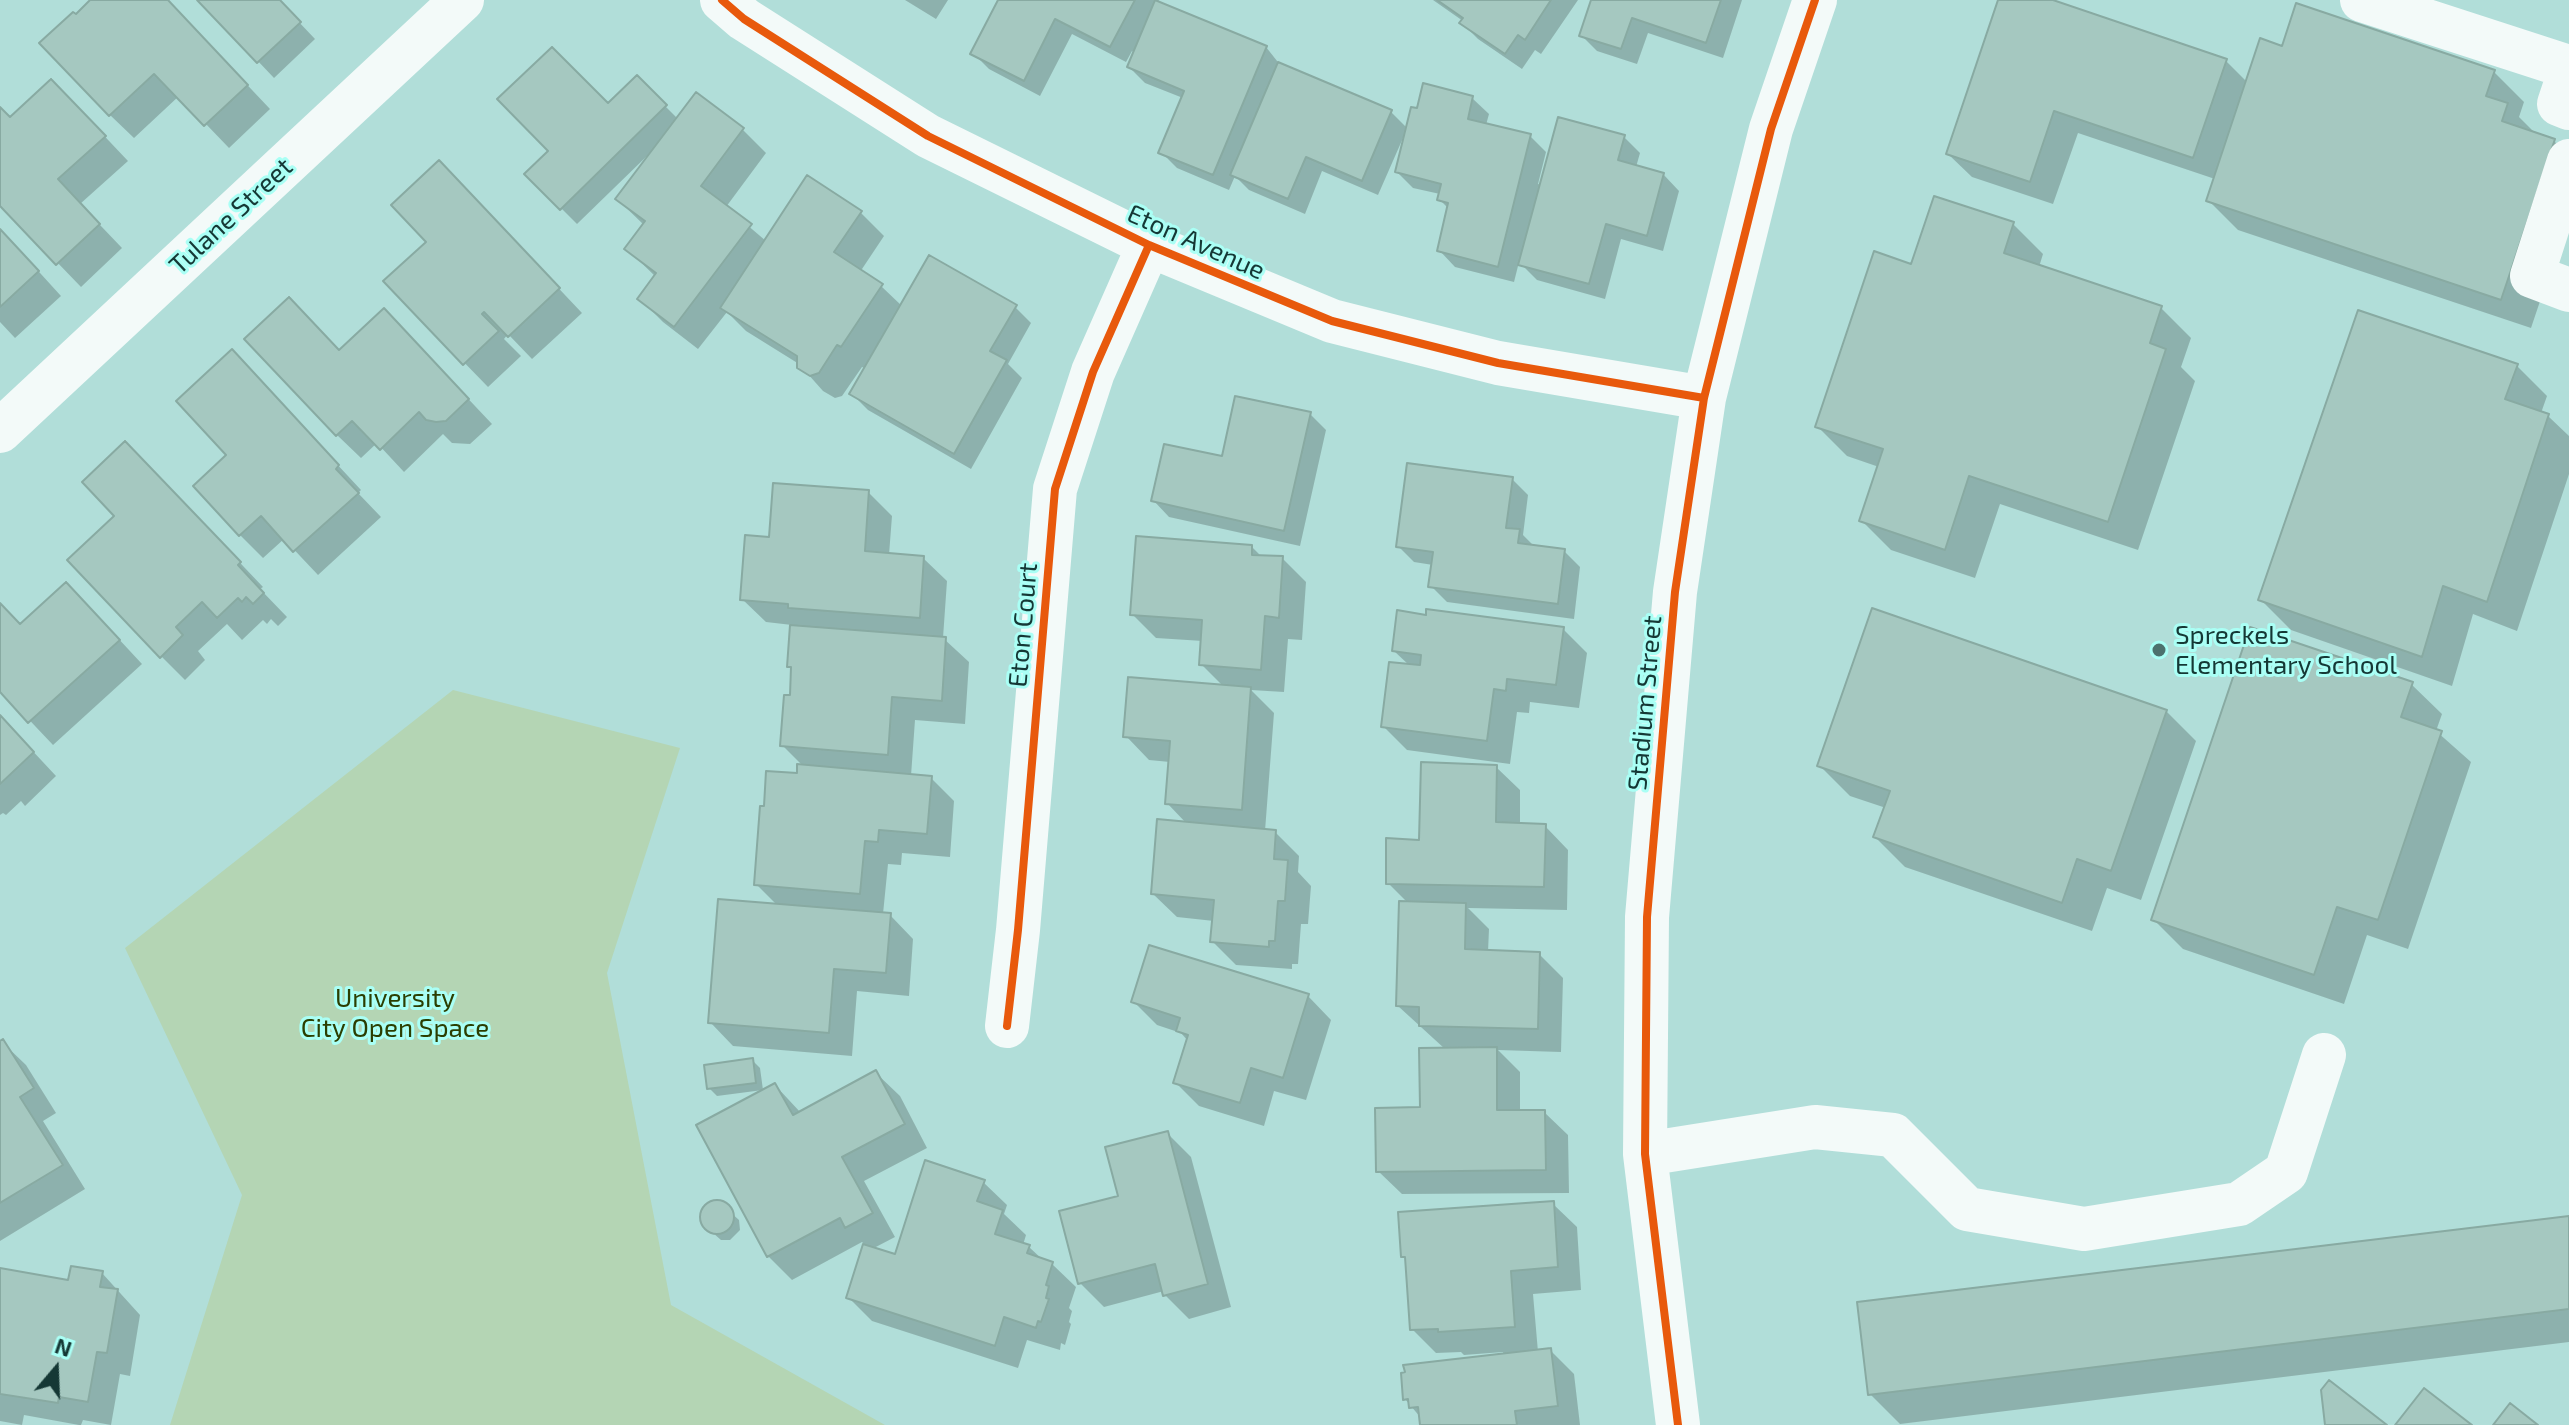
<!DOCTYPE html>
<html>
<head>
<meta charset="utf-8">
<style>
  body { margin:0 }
  #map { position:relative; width:2569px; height:1425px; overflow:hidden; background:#b1ded9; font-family:"Exo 2",sans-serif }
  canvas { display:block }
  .north { position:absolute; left:16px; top:1329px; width:80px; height:80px; -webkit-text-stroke:6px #aafff5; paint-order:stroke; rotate:19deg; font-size:22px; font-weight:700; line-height:32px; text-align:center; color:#153835 }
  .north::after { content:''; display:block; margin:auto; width:28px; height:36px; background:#153835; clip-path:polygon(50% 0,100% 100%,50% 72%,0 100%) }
</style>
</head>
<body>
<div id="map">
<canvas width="2569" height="1425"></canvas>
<div class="north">N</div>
</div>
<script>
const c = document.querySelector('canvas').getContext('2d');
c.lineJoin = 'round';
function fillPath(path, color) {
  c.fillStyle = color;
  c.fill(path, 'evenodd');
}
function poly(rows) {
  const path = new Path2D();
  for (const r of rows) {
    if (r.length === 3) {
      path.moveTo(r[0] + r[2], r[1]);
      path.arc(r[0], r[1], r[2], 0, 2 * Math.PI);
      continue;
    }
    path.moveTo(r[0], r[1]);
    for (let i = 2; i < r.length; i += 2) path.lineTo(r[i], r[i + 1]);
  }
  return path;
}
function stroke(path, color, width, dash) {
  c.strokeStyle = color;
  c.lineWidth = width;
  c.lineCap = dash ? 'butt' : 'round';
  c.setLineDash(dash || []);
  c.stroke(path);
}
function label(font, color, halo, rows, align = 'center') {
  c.font = font + ' "Exo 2",sans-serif';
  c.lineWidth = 6;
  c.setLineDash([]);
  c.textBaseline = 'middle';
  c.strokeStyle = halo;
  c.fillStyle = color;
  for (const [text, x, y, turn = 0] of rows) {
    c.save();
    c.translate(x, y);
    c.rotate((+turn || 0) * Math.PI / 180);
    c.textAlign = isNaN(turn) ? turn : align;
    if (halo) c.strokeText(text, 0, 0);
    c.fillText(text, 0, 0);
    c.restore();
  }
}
fillPath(poly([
  [453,690,680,748,607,973,671,1305,885,1425,170,1425,242,1195,125,948]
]), '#b4d5b4');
fillPath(poly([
  [92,0,167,0,270,109,229,148,179,96,134,138,110,115,76,16],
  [200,0,278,0,315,39,274,78],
  [905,0,948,0,936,19],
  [1000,0,1159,0,1158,2,1266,47,1281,66,1391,112,1408,129,1472,98,1489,114,1486,125,1530,136,1546,152,1538,184,1542,185,1624,137,1640,153,1636,167,1663,174,1679,191,1663,251,1621,239,1605,299,1537,280,1519,262,1514,282,1455,267,1439,250,1449,209,1439,199,1440,194,1413,188,1397,172,1405,138,1403,138,1378,195,1322,171,1305,214,1249,190,1235,176,1229,190,1177,168,1161,152,1183,98,1145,83,1129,67,1135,53,1132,51,1126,62,1072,34,1040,96,989,69,973,53],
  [1433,0,1578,0,1541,54,1535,50,1522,69,1478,39,1462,23,1463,21],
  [1593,0,1742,0,1723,58,1648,33,1637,64,1597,51,1581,35],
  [2000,0,2047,0,2226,61,2247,82,2283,48,2494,72,2524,102,2519,117,2537,135,2554,141,2569,156,2569,215,2531,328,2238,230,2208,200,2215,179,2078,133,2053,204,1972,177,1948,154],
  [637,78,678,119,697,95,743,130,766,153,726,207,766,241,860,212,884,236,860,272,881,286,902,306,1015,307,1031,323,1008,364,1022,378,971,469,868,410,852,394,866,369,862,367,842,396,835,398,823,391,799,364,746,331,727,312,698,349,663,322,640,299,656,277,627,249,644,225,617,199,649,158,647,156,577,224,527,174],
  [75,105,128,161,80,204,122,248,81,287,0,203,0,110,10,120],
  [462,186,582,313,532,359,508,334,504,339,521,356,488,387,386,282,429,242],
  [2013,224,2043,254,2039,267,2161,308,2191,338,2181,367,2195,381,2138,550,2000,504,1975,578,1891,550,1861,520,1879,467,1847,456,1817,426,1912,266],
  [0,229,61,296,15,338,0,322],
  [407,334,492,424,470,444,452,443,443,434,404,472,377,443,361,458,337,435,339,353],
  [2517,366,2547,396,2541,413,2548,416,2569,436,2569,474,2517,631,2473,614,2452,686,2291,630,2261,600],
  [255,376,361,490,358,493,381,517,318,575,284,539,263,558,240,535,229,455],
  [1310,414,1326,430,1300,546,1169,517,1153,500,1223,459],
  [149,467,263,587,260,589,287,617,278,626,271,619,267,624,263,620,242,640,227,624,198,651,205,660,185,680,161,656,117,516],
  [1512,479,1528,495,1523,535,1535,547,1564,551,1580,567,1574,619,1447,602,1431,586,1433,565,1414,562,1398,546],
  [868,492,892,516,889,555,923,558,947,581,943,638,969,662,965,724,915,720,911,776,931,778,954,801,950,857,902,853,901,865,888,864,883,914,890,915,913,939,909,996,857,991,852,1056,733,1046,710,1022,778,906,756,884,798,775,804,767,782,745,791,697,793,670,789,666,792,625,766,622,742,599,771,539],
  [1252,547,1262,557,1282,558,1306,582,1302,640,1288,639,1284,692,1251,690,1274,713,1265,831,1275,832,1299,856,1298,872,1311,886,1308,924,1301,924,1298,964,1292,964,1292,969,1236,965,1212,941,1214,921,1177,917,1153,894,1187,824,1167,803,1170,762,1149,760,1126,736,1224,687,1201,664,1203,641,1156,638,1132,614],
  [0,604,21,626,90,608,142,664,53,745,0,689],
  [1563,629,1587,653,1579,708,1530,702,1529,713,1517,712,1510,764,1407,750,1383,726,1410,666,1394,651],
  [2411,684,2442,714,2436,731,2471,762,2408,949,2367,935,2344,1004,2183,949,2153,919],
  [2166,711,2196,741,2141,900,2107,888,2092,931,1905,867,1875,837,1886,808,1850,796,1820,766],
  [0,716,56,776,25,806,21,801,6,815,3,813,0,815],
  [1496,767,1520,790,1520,825,1545,826,1568,850,1567,910,1468,908,1489,929,1488,952,1539,954,1563,978,1561,1052,1498,1050,1520,1072,1520,1112,1544,1112,1568,1135,1569,1193,1402,1194,1378,1171,1422,1109,1445,1049,1398,1006,1408,903,1388,883,1421,842],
  [1308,996,1331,1020,1306,1100,1274,1091,1264,1126,1199,1106,1175,1082,1188,1041,1181,1033,1157,1025,1134,1002],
  [2,1042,26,1065,56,1113,43,1121,85,1189,0,1241,0,1043],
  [752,1060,760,1068,763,1090,717,1096,709,1088],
  [876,1073,900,1096,927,1148,864,1181,895,1237,872,1249,896,1256,983,1182,1007,1205,1004,1214,1026,1235,1023,1245,1029,1247,1043,1260,1052,1264,1076,1287,1069,1308,1072,1311,1069,1322,1071,1324,1065,1345,1061,1343,1060,1350,1027,1340,1018,1368,872,1321,849,1298,865,1245,862,1242,792,1280,768,1256,775,1085,801,1113],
  [1168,1134,1191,1157,1231,1307,1189,1319,1165,1295,1164,1291,1104,1307,1080,1283],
  [719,1202,739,1220,740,1230,730,1240,721,1240,705,1226,702,1213,706,1206],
  [1553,1204,1577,1227,1581,1290,1533,1294,1538,1352,1550,1350,1574,1374,1580,1425,1422,1425,1421,1418,1405,1399,1504,1356,1503,1352,1464,1355,1461,1352,1436,1353,1412,1329,1407,1261,1403,1256],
  [2569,1218,2569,1342,1900,1424,1870,1394],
  [0,1270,69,1282,102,1273,140,1315,130,1376,120,1374,111,1425,83,1420,81,1425,79,1425,24,1415,22,1425,0,1421]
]), '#0003');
const building = poly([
  [90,0,168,0,248,85,204,126,154,74,109,116,39,43,73,12,76,14,90,0],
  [197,0,280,0,301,22,257,63,197,0],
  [998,0,1135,0,1110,47,1055,19,1024,81,970,54,998,0],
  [1155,0,1267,46,1213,175,1158,153,1184,91,1127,67,1155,0],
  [1437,0,1551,0,1525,40,1518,35,1505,54,1459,23,1463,18,1437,0],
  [1591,0,1721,0,1706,43,1632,18,1621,49,1579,36,1591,0],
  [1998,0,2053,0,2227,59,2193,158,2054,111,2030,182,1946,154,1998,0],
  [2296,3,2495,70,2486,96,2508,103,2502,121,2555,139,2501,300,2206,201,2260,38,2282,46,2296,3],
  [552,47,608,103,637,75,667,105,560,210,524,174,548,151,497,99,552,47],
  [1278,62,1392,110,1362,181,1306,157,1288,199,1230,175,1278,62],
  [51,79,106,136,58,179,100,224,56,265,0,206,0,107,10,117,51,79],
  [1423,83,1473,96,1468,119,1531,134,1498,267,1437,251,1448,203,1437,200,1441,184,1395,172,1411,107,1417,108,1423,83],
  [696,92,744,128,701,186,752,224,674,327,637,299,656,273,624,249,645,221,615,199,696,92],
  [1558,117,1625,135,1618,160,1664,173,1647,236,1606,224,1589,284,1518,265,1558,117],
  [439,160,560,288,508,337,484,312,482,314,499,331,463,365,383,281,426,242,391,205,439,160],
  [807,175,862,211,834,252,883,284,841,347,837,345,819,373,810,376,797,368,797,356,720,308,807,175],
  [1934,196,2014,222,2004,253,2162,306,2150,343,2166,349,2108,522,1969,476,1945,550,1859,521,1883,449,1815,427,1874,251,1911,264,1934,196],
  [0,229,39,271,0,307,0,229],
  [929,255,1017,305,990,351,1007,360,954,454,849,394,929,255],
  [289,297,339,350,384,308,469,399,446,421,436,422,426,420,419,412,380,450,352,421,336,436,244,339,289,297],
  [2358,310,2518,364,2505,399,2549,414,2487,602,2443,586,2422,657,2258,600,2358,310],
  [232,349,339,465,336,469,359,493,293,552,261,516,239,536,193,486,226,455,176,401,232,349],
  [1235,396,1311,412,1284,531,1151,501,1164,444,1222,456,1235,396],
  [125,441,241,562,238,565,264,593,253,604,246,597,242,602,238,598,217,618,202,602,176,627,183,635,160,658,67,560,114,516,82,482,125,441],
  [1407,463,1513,477,1506,528,1520,529,1518,543,1565,549,1558,604,1428,587,1433,552,1396,547,1407,463],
  [773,483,869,490,865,551,924,556,920,618,788,608,788,604,740,600,745,535,769,537,773,483],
  [1136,536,1252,545,1252,555,1283,556,1279,618,1265,616,1261,670,1199,665,1202,620,1130,615,1136,536],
  [66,582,120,640,28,723,0,692,0,603,20,624,66,582],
  [1872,608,2167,710,2111,871,2077,859,2062,903,1873,837,1890,791,1817,766,1872,608],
  [1426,609,1564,627,1556,685,1507,679,1506,691,1494,689,1487,741,1381,727,1389,662,1420,665,1421,655,1392,651,1397,610,1426,615,1426,609],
  [790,625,946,637,942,701,892,697,888,755,780,746,784,695,790,695,791,667,787,667,790,625],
  [2250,627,2413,682,2401,717,2442,731,2378,920,2337,907,2314,975,2151,920,2250,627],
  [1128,677,1251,687,1242,810,1165,804,1170,741,1123,737,1128,677],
  [0,715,34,752,0,784,0,715],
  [1421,762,1497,765,1496,822,1546,824,1544,887,1386,884,1386,838,1419,840,1421,762],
  [797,764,932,776,927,834,879,830,878,842,865,841,860,894,754,885,760,806,764,806,766,771,797,773,797,764],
  [1157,819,1276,830,1274,859,1288,860,1285,901,1278,901,1275,941,1269,941,1269,947,1210,942,1214,900,1151,894,1157,819],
  [718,899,891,913,886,973,834,969,829,1033,708,1023,718,899],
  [1399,901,1466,903,1465,949,1540,952,1538,1029,1419,1026,1419,1007,1396,1006,1399,901],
  [1149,945,1309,994,1283,1078,1251,1068,1240,1103,1173,1083,1188,1035,1176,1031,1180,1018,1131,1002,1149,945],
  [3,1039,34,1088,20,1097,63,1165,0,1203,0,1041,3,1039],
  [1497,1047,1497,1110,1545,1110,1546,1170,1376,1172,1375,1108,1420,1107,1419,1048,1497,1047],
  [753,1058,756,1083,707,1089,704,1065,753,1058],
  [876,1070,905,1124,842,1157,873,1213,845,1228,840,1218,767,1257,696,1125,775,1083,793,1115,876,1070],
  [1168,1131,1208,1284,1163,1296,1155,1264,1078,1284,1059,1211,1118,1196,1105,1147,1168,1131],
  [925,1160,985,1180,977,1201,1003,1210,995,1234,1030,1245,1027,1253,1053,1262,1046,1285,1049,1286,1046,1298,1049,1299,1041,1322,1038,1321,1036,1328,1004,1317,995,1346,846,1298,863,1244,895,1254,925,1160],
  [717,1217,17],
  [1554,1201,1558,1267,1511,1271,1515,1327,1438,1332,1438,1329,1410,1330,1405,1257,1401,1257,1398,1212,1554,1201],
  [2569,1216,2569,1309,1868,1395,1857,1302,2569,1216],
  [71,1266,103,1271,100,1287,118,1289,107,1353,97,1352,88,1402,59,1397,58,1403,0,1394,0,1268,68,1280,71,1266],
  [1551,1348,1558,1406,1515,1411,1517,1425,1420,1425,1418,1407,1409,1408,1408,1399,1403,1400,1401,1373,1405,1372,1403,1365,1551,1348],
  [2329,1380,2387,1425,2325,1425,2321,1390,2329,1380],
  [2424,1388,2472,1425,2395,1425,2424,1388],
  [2510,1403,2538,1425,2493,1425,2510,1403]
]);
fillPath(building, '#a5c8c0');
stroke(building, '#88aaa2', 2);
stroke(poly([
  [722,0,744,19,928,136,1149,245,1332,321,1498,363,1704,398],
  [2362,0,2569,67],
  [2569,74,2559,104,2569,108],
  [2569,161,2532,276,2569,290],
  [0,431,462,0],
  [1007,1026,1018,930,1055,489,1093,372,1149,245],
  [1645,1154,1815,1127,1893,1135,1967,1209,2084,1229,2239,1204,2286,1172,2324,1055],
  [1678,1425,1645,1154,1647,917,1675,592,1704,398,1771,129,1815,0]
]), '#f3faf9', 44);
stroke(poly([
  [722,0,744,19,928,136,1149,245,1332,321,1498,363,1704,398],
  [1007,1026,1018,930,1055,489,1093,372,1149,245],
  [1678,1425,1645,1154,1647,917,1675,592,1704,398,1771,129,1815,0]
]), '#e8590c', 8);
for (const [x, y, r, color] of [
  [2159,650,8,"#4c726e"]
]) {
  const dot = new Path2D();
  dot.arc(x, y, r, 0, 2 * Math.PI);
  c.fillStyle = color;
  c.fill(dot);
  stroke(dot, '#aafff5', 3);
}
label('26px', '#153835', '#aafff5', [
  ["Tulane Street",231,216,-43],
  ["Eton Avenue",1196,242,24],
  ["Eton Court",1023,625,-85],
  ["Stadium Street",1645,703,-85]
]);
label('26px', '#153835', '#aafff5', [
  ["Spreckels",2175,635],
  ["Elementary School",2175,665]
], 'left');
label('26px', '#2b3e01', '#aafff5', [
  ["University",395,998],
  ["City Open Space",395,1028]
]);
</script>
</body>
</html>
